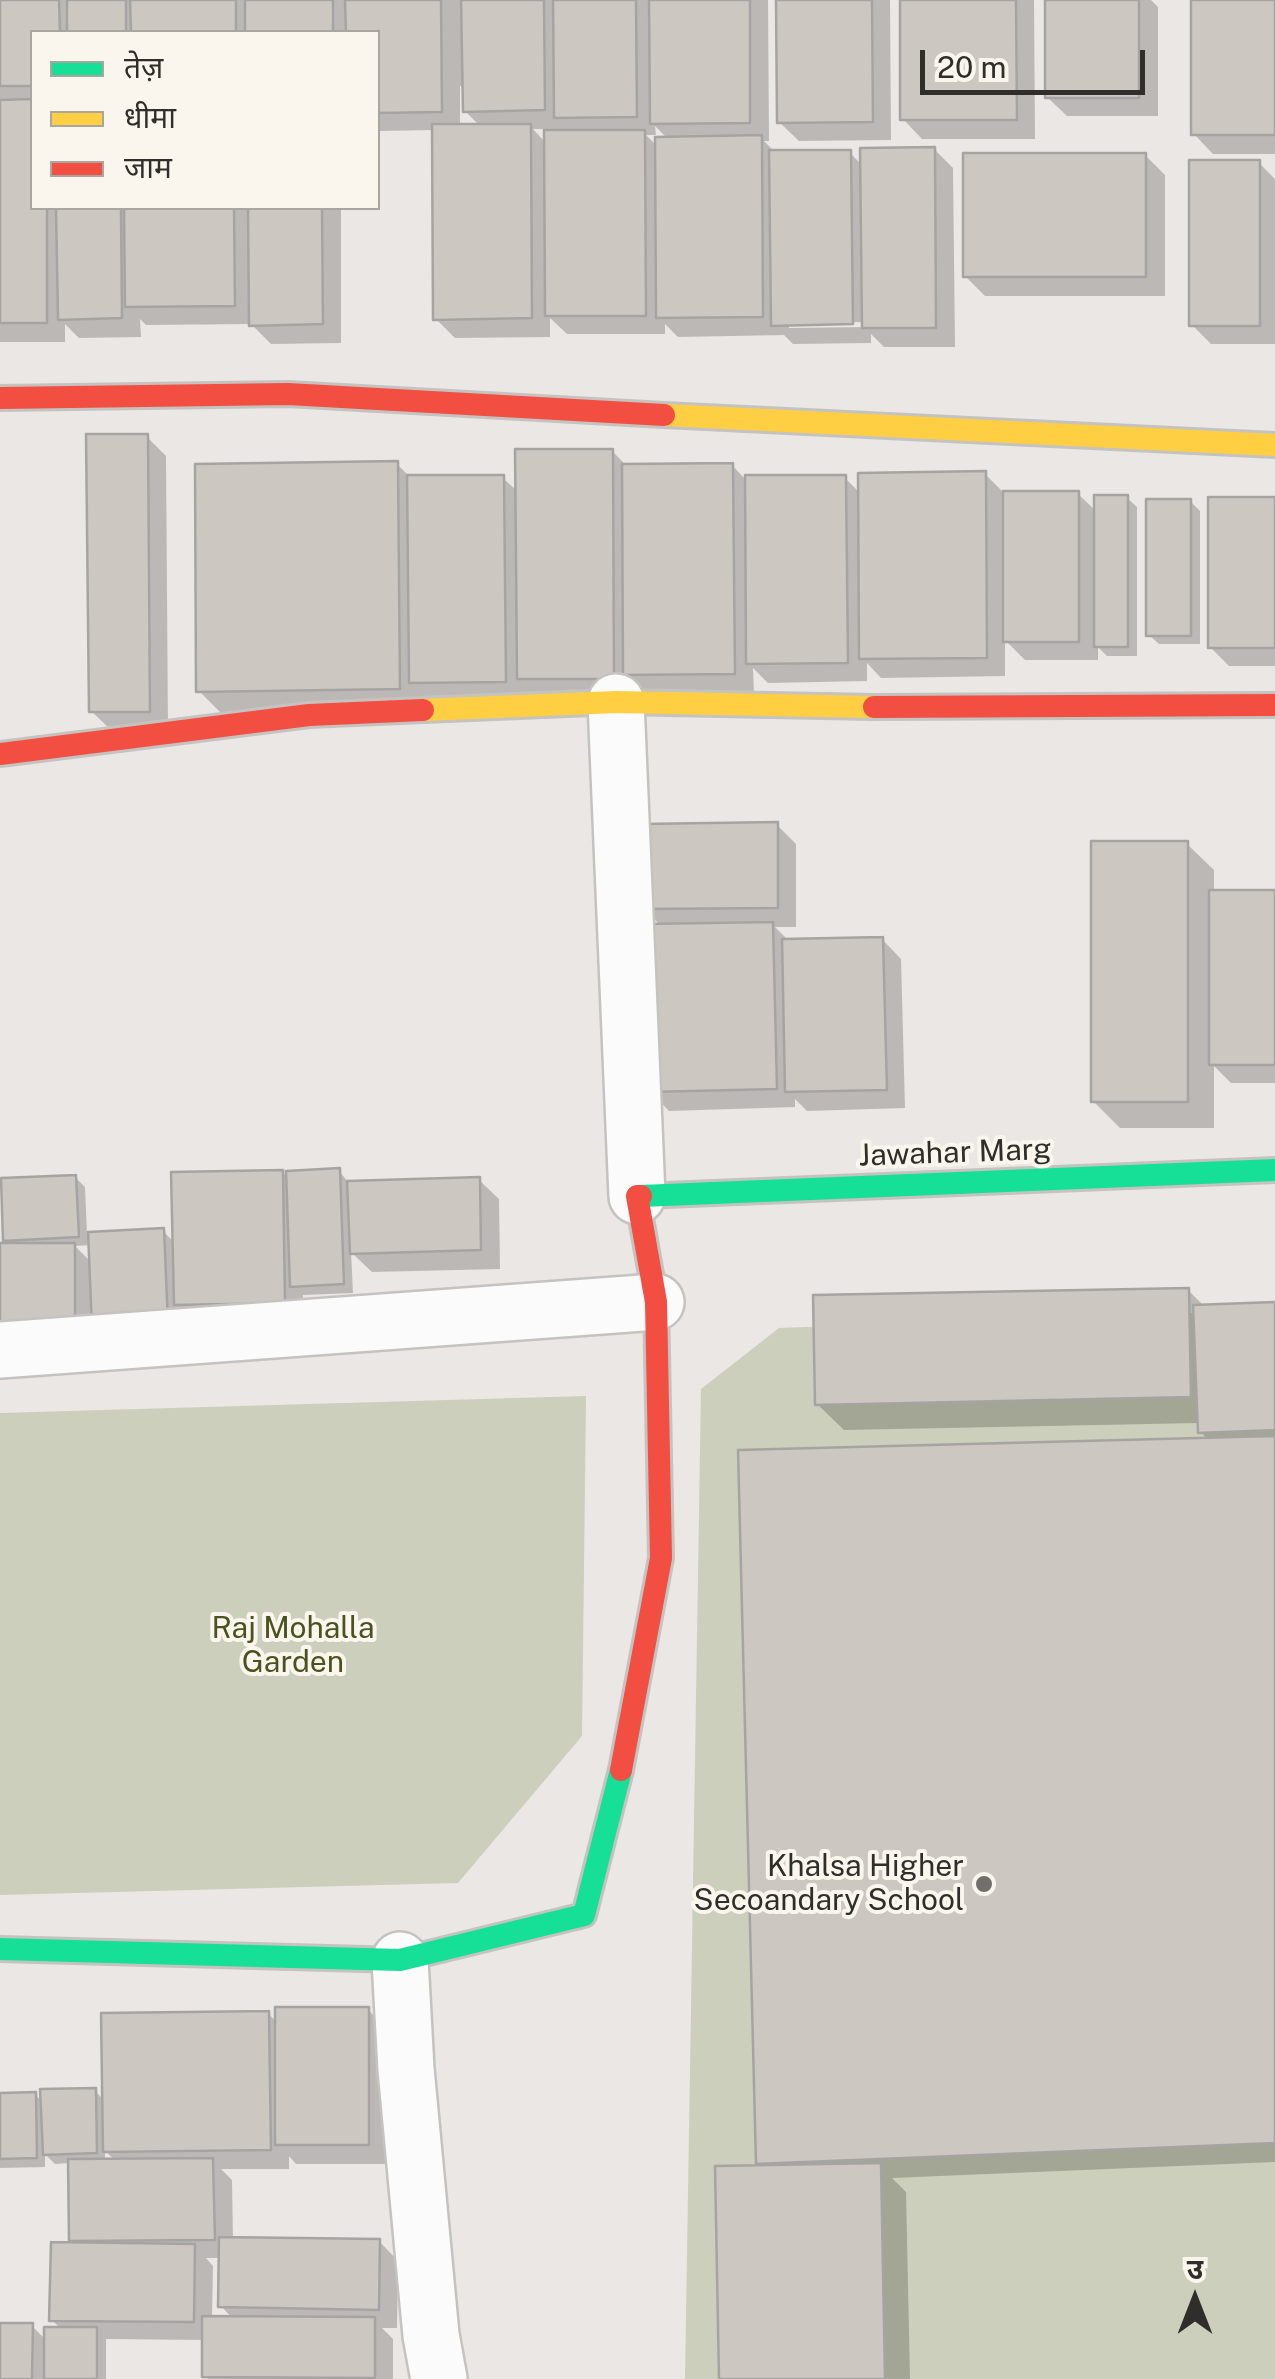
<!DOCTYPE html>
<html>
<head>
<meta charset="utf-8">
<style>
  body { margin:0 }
  #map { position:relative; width:1275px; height:2379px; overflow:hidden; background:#eae7e4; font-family:"Public Sans","Noto Sans Devanagari",sans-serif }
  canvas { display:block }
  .legend { position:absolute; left:30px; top:30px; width:350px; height:180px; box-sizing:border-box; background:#faf6ee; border:2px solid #a9a6a0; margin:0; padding:12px 18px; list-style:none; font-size:30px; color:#302e2b }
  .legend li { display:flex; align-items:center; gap:20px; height:50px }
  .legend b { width:50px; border:2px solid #a9a6a0 }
  .north { position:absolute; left:1145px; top:2249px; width:100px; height:100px; -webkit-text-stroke:8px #faf6ee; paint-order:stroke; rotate:0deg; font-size:28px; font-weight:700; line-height:40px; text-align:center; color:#302e2b }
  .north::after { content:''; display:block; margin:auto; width:35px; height:45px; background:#302e2b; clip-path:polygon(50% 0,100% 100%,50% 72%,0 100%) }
  .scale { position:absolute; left:920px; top:50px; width:225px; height:45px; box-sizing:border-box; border:5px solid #302e2b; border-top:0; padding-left:12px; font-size:30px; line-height:35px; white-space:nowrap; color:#302e2b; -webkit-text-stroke:8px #faf6ee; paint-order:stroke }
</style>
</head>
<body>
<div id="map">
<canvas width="1275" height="2379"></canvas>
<ul class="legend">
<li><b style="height:12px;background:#16e098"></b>तेज़</li>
<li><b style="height:12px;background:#ffcf43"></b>धीमा</li>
<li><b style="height:12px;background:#f24e42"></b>जाम</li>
</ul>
<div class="north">उ</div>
<div class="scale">20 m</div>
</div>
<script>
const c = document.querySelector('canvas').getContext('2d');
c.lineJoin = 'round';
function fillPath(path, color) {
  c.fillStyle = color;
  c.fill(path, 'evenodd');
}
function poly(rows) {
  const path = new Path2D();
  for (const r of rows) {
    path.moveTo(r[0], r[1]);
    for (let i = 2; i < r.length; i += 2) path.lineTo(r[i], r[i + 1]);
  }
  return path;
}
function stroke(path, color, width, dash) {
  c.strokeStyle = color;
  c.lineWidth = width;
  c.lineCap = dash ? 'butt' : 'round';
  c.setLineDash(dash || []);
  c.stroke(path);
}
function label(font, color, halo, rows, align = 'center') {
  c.font = font + ' "Public Sans",sans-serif';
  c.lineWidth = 8;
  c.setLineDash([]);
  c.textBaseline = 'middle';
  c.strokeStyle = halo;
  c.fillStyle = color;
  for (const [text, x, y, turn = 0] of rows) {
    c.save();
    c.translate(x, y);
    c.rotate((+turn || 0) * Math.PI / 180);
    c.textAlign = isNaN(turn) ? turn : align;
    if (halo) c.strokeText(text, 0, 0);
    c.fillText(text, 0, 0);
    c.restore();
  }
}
fillPath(poly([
  [1275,1310,1275,2379,685,2379,701,1389,779,1328],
  [586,1396,582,1736,458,1883,0,1895,0,1413]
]), '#cccfbb');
fillPath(poly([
  [0,0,768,0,769,141,764,141,776,153,850,153,863,166,934,149,953,168,955,347,884,347,871,334,871,343,793,344,784,335,678,337,665,324,665,334,567,334,550,318,550,337,455,338,435,318,434,130,378,131,378,32,32,32,32,208,341,208,341,343,271,344,251,324,146,325,140,319,141,337,79,338,65,324,65,342,0,342],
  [460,86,465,86,465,111,481,127,460,127],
  [655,126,668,139,657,146,646,135,656,135],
  [533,129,546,129,546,143],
  [866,322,866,327,789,328,789,323],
  [779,0,890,0,891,140,799,141,779,122],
  [902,0,1034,0,1035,139,922,139,903,119],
  [1047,0,1151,0,1158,7,1158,116,1067,116,1047,97],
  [1194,0,1275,0,1275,154,1213,154,1194,134],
  [1145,155,1165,175,1165,296,985,296,965,276],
  [1259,163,1275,179,1275,344,1211,344,1192,325],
  [147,437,166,456,168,730,111,730,91,711],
  [612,451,627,466,732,465,744,478,845,478,860,493,985,474,1005,494,1078,494,1097,512,1127,498,1137,507,1137,656,1107,656,1098,647,1098,660,1025,660,1005,640,1005,676,881,678,867,663,867,681,768,683,753,668,754,693,225,717,199,691,397,464,411,478,503,478,518,492],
  [1275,500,1275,666,1229,666,1210,647],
  [1190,501,1200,511,1200,644,1159,644,1149,635],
  [777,825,796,844,796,927,775,927,790,942,882,939,901,959,905,1108,807,1111,795,1099,795,1107,669,1111,650,1091,662,927,644,908],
  [1187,844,1214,870,1214,892,1275,892,1275,1083,1231,1083,1214,1066,1214,1128,1120,1128,1093,1101],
  [339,1171,349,1183,479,1180,499,1199,500,1269,372,1272,351,1252,353,1293,303,1295,303,1321,93,1351,0,1246,12,1246,6,1239,75,1177,85,1187,87,1234,163,1231,175,1243,282,1172,289,1179],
  [91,1245,92,1263,75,1246],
  [1188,1290,1205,1307,1275,1304,1275,2162,892,2178,906,2192,910,2379,722,2379,764,2168,759,2163,1209,1441,1201,1432,1200,1423,844,1430,817,1404],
  [368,2010,388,2029,388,2164,296,2164,289,2156,289,2169,221,2169,232,2180,233,2240,379,2241,398,2261,397,2328,382,2328,393,2339,393,2379,208,2379,204,2376,204,2340,106,2339,106,2379,0,2379,0,2325,32,2326,46,2340,62,2330,52,2320,72,2245,71,2163,55,2164,45,2154,45,2167,0,2168,0,2096,35,2094,43,2103,95,2091,105,2101,268,2013,277,2023],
  [105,2151,116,2161,105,2161],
  [206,2258,221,2258,221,2306,233,2319,212,2318,213,2266]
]), '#0003');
const building = poly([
  [0,0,59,0,60,32,32,32,32,86,0,86,0,0],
  [67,0,126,0,126,32,67,32,67,0],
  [130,0,236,0,236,32,131,32,130,0],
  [245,0,333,0,333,32,245,32,245,0],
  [345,0,441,0,442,112,378,113,378,32,346,32,345,0],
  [461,0,544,0,545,110,463,112,461,0],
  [553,0,636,0,637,117,554,118,553,0],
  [649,0,750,0,750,123,650,124,649,0],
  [776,0,872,0,873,122,777,123,776,0],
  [900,0,1016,0,1017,120,900,120,900,0],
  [1045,0,1139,0,1139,98,1045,98,1045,0],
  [1191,0,1275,0,1275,135,1191,135,1191,0],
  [32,99,32,208,47,208,47,323,0,323,0,100,32,99],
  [432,124,531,124,532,318,433,320,432,124],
  [544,130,645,130,646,316,545,316,544,130],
  [762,135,763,317,656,318,655,137,762,135],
  [935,147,936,328,862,328,860,148,935,147],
  [769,150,851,150,853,324,771,326,769,150],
  [963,153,1146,153,1146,277,963,277,963,153],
  [1189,160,1260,160,1260,326,1189,326,1189,160],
  [56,208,121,208,122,318,58,320,56,208],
  [124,208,234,208,235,306,125,307,124,208],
  [248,208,322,208,323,324,249,326,248,208],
  [86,434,148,434,150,712,89,712,86,434],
  [515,449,613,449,614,679,517,679,515,449],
  [398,461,400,689,196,692,195,464,398,461],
  [733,463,735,674,623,675,622,464,733,463],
  [986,471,987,658,859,659,858,473,986,471],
  [407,475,504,475,506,682,409,683,407,475],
  [745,475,846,475,848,663,746,664,745,475],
  [1003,491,1079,491,1079,642,1003,642,1003,491],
  [1094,495,1128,495,1128,647,1094,647,1094,495],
  [1208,497,1275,497,1275,648,1208,648,1208,497],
  [1146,499,1191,499,1191,636,1146,636,1146,499],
  [778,822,778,908,642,909,642,824,778,822],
  [1091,841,1188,841,1188,1102,1091,1102,1091,841],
  [1209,890,1275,890,1275,1065,1209,1065,1209,890],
  [773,922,777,1089,648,1092,644,924,773,922],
  [883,937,887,1090,785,1092,782,939,883,937],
  [340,1168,344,1284,290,1287,286,1171,340,1168],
  [283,1170,285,1303,174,1305,171,1172,283,1170],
  [76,1175,79,1237,3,1241,1,1178,76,1175],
  [480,1177,481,1250,350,1254,347,1181,480,1177],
  [164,1228,168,1324,92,1328,88,1232,164,1228],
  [0,1243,75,1243,75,1333,0,1333,0,1243],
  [1189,1288,1191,1397,815,1405,813,1295,1189,1288],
  [1275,1302,1275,1430,1198,1433,1193,1305,1275,1302],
  [1275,1436,1275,2143,756,2164,738,1450,1275,1436],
  [275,2007,369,2007,369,2145,275,2145,275,2007],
  [269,2011,271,2150,103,2152,101,2013,269,2011],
  [96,2088,97,2153,43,2155,40,2089,96,2088],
  [36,2092,37,2158,0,2159,0,2093,36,2092],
  [213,2158,215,2240,69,2241,68,2159,213,2158],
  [881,2163,885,2379,719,2379,715,2166,881,2163],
  [219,2237,380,2239,379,2310,218,2307,219,2237],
  [51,2242,195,2244,194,2322,49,2321,51,2242],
  [202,2316,375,2317,375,2378,202,2377,202,2316],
  [0,2323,33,2323,32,2379,0,2379,0,2323],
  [44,2327,97,2327,97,2379,44,2379,44,2327]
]);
fillPath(building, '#ccc7c0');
stroke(building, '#a6a4a2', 2.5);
const street = poly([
  [616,702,637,1196],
  [0,1350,656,1302],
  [400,1960,406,2069,431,2335,439,2379]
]);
const fast = poly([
  [641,1196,1275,1170],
  [0,1949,400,1960,584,1915,621,1770]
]);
const slow = poly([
  [664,415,1275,445],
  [423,710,616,702,874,707]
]);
const jam = poly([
  [0,398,288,394,664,415],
  [874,707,1275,705],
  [0,754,309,715,423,710],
  [621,1770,661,1558,656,1302,637,1196,641,1196]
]);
stroke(street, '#c4c3c0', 60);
stroke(fast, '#c4c3c0', 28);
stroke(slow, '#c4c3c0', 28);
stroke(jam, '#c4c3c0', 28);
stroke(street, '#fcfbfb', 55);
stroke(fast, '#16e098', 22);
stroke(slow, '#ffcf43', 22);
stroke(jam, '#f24e42', 22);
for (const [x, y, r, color] of [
  [984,1884,10,"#716f6c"]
]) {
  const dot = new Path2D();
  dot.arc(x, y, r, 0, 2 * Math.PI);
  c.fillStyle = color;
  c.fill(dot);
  stroke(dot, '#faf6ee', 4);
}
label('30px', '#302e2b', '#faf6ee', [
  ["Jawahar Marg",955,1153,-2]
]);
label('30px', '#49531e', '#faf6ee', [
  ["Raj Mohalla",293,1629],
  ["Garden",293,1663]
]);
label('30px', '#302e2b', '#faf6ee', [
  ["Khalsa Higher",964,1867],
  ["Secoandary School",964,1901]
], 'right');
</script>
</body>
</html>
